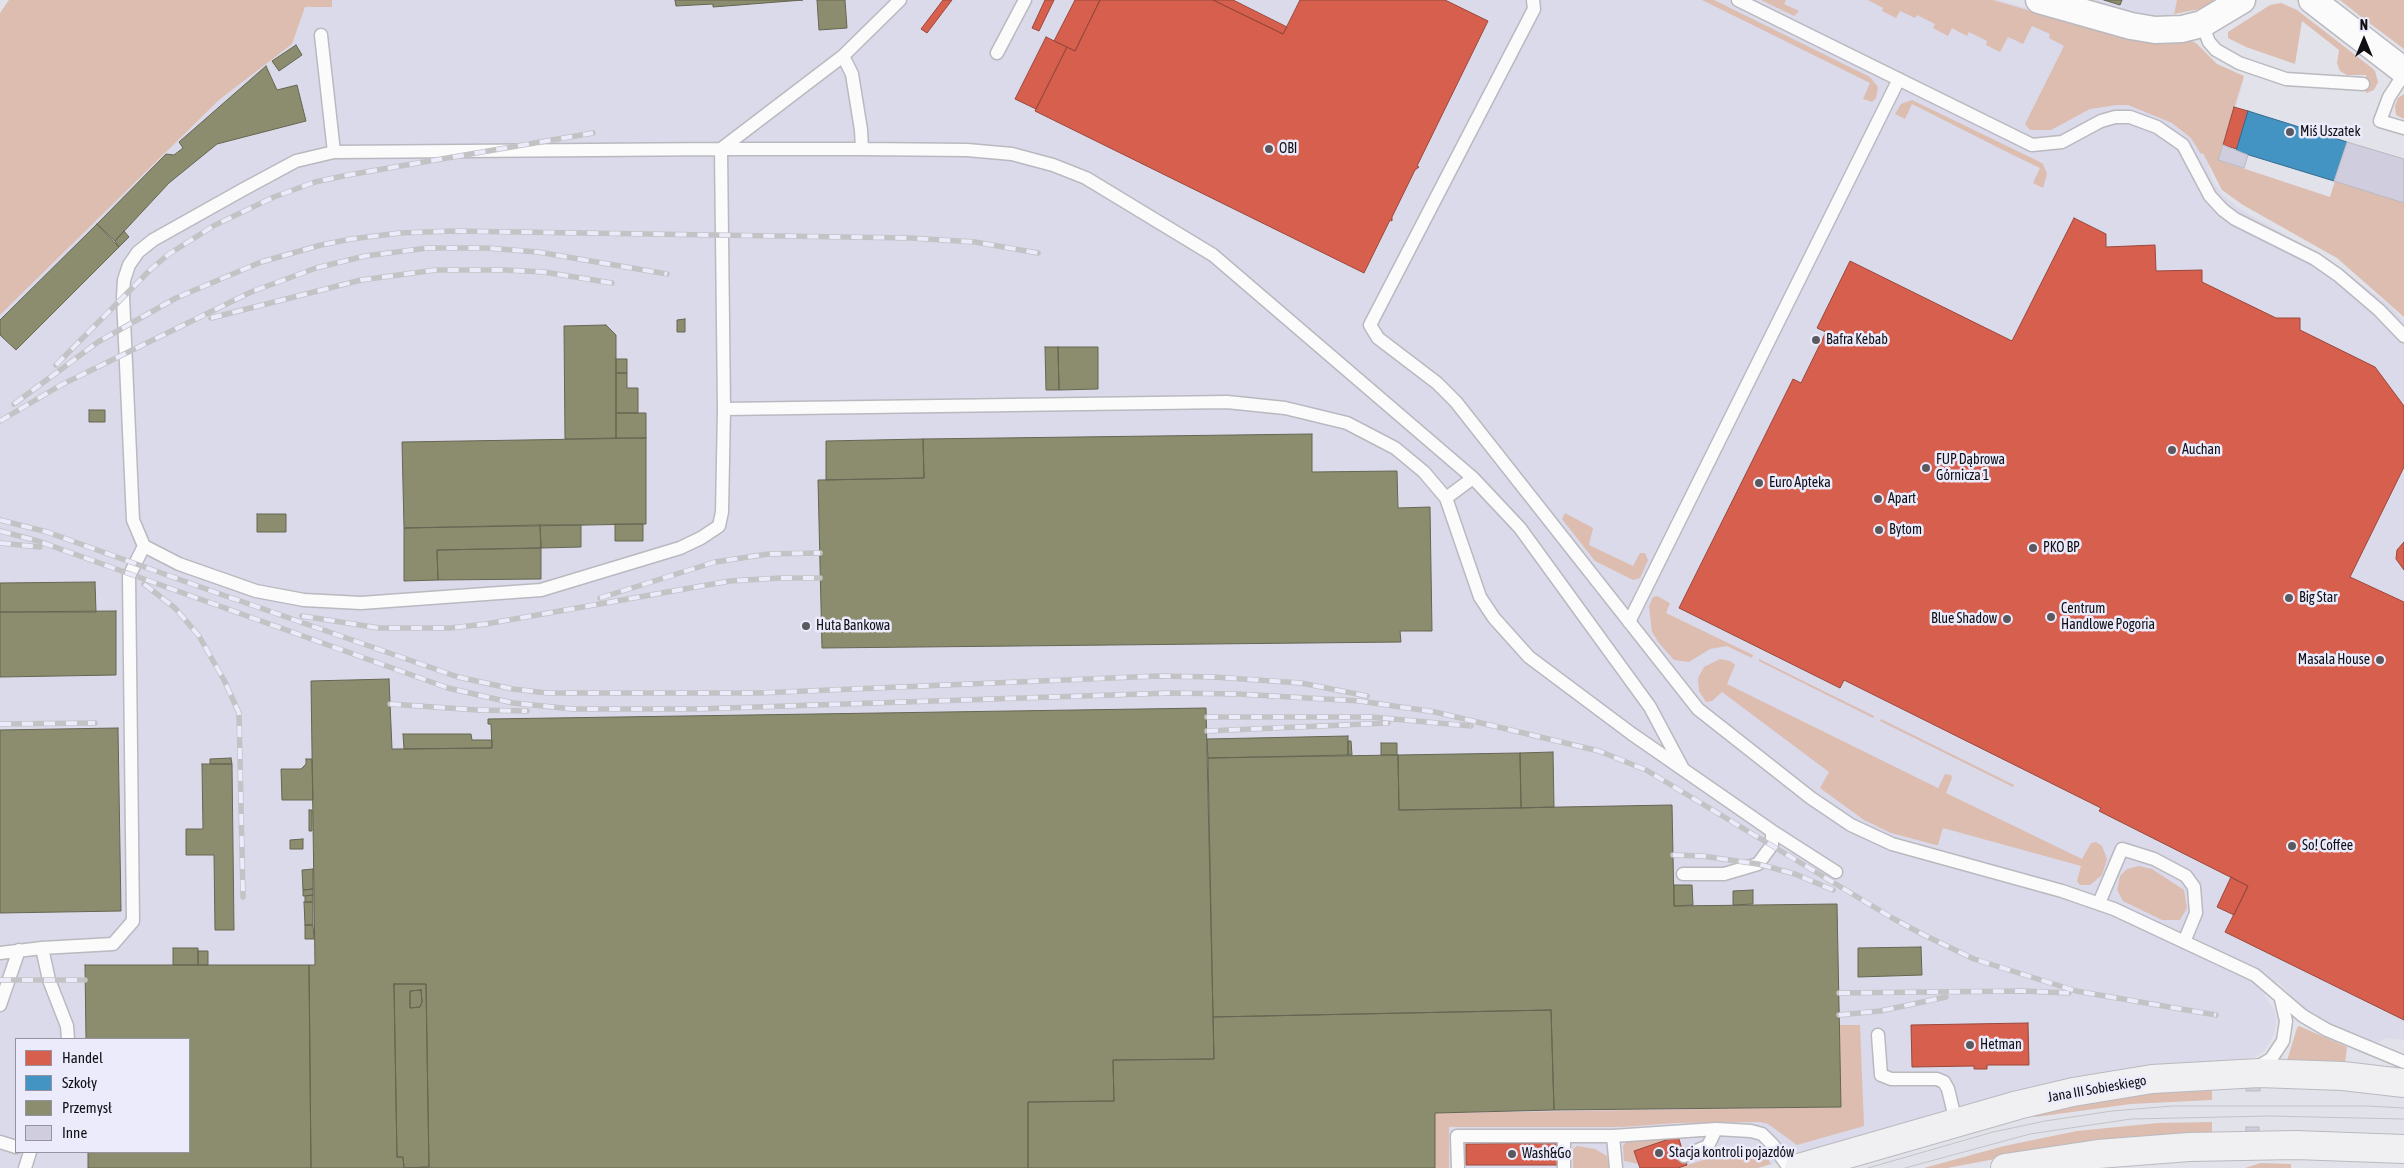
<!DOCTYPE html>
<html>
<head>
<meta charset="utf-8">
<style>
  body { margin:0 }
  #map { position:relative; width:2404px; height:1168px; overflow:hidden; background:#e2e2ea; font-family:"Asap Condensed",sans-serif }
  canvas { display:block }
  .legend { position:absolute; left:15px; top:1038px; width:175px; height:115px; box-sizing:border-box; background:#ecebfc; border:1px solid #94939f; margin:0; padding:6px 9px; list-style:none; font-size:15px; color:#0f0f14 }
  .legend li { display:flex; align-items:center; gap:10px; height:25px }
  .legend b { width:25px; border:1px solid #94939f }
  .north { position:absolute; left:2339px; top:15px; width:50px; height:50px; -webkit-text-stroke:4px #ecebfc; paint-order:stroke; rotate:0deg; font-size:14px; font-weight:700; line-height:20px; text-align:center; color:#0f0f14 }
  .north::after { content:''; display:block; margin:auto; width:18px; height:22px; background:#0f0f14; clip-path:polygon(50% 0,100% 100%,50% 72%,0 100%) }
</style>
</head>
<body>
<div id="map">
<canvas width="2404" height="1168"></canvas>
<ul class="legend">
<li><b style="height:14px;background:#d6604d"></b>Handel</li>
<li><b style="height:14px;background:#4393c3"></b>Szkoły</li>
<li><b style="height:14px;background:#8c8c6e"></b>Przemysł</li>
<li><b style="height:14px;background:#cfcdde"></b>Inne</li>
</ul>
<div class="north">N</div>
</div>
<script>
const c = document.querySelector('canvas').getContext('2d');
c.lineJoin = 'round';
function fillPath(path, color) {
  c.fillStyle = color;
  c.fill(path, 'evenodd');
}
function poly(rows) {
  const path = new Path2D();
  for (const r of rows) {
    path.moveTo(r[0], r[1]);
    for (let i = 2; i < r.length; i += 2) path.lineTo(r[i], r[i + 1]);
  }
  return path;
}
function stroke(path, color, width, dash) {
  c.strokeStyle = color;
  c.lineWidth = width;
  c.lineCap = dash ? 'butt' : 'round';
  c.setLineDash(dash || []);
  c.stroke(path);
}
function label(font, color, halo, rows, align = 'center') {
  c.font = font + ' "Asap Condensed",sans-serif';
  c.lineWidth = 5;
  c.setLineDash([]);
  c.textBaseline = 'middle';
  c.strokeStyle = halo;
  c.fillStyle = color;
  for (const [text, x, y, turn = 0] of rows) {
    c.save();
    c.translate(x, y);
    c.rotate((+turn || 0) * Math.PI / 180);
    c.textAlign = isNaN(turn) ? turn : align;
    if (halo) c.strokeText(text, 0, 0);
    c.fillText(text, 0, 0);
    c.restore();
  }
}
fillPath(poly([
  [332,0,1999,0,2186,53,2183,63,2244,79,2236,108,2234,107,2208,166,2213,181,2223,195,2240,209,2334,263,2389,305,2404,321,2404,1040,2385,1038,2377,1044,2330,1025,2303,1008,2278,982,2264,995,2275,1011,2276,1023,2274,1035,2264,1051,2250,1060,1983,1103,1758,1168,0,1168,0,315,219,100,292,44,305,7,331,7],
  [16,1039,189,1039,189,1152,16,1152],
  [2078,0,2177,0,2173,18,2152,18]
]), '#dbdaeb');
fillPath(poly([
  [9,0,332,0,332,7,305,7,292,44,219,100,0,315,0,13],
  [1702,0,1714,0,1870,77,1878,87,1876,98,1872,102,1863,99,1870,83],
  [1761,0,1786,0,1784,4,1799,11,1794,16],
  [1868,0,1993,0,2131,40,2133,38,2187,39,2196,43,2217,64,2244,76,2218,160,2330,197,2335,181,2404,203,2404,317,2337,258,2243,205,2222,190,2203,153,2201,154,2191,138,2172,123,2128,105,2117,105,2090,109,2051,130,2030,130,2025,124,2064,46,2049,38,2050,34,2032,26,2023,44,2008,37,2000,52,1986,45,1987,41,1969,32,1967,36,1952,28,1948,36,1933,28,1935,24,1917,15,1915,18,1900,11,1896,18,1882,11,1883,8],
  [2177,0,2215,0,2200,9,2174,14],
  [2340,0,2404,0,2404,49,2360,16],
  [2281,3,2297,10,2372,68,2375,71,2378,82,2374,90,2366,93,2366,75,2347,75,2340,71,2337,63,2339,50,2302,21,2295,64,2246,47,2228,38,2228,32,2270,5],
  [2404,94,2404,119,2396,115,2395,106,2398,98],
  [1912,100,2038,161,2043,164,2047,174,2043,188,2033,183,2040,168,2011,154,1912,104,1905,119,1895,114,1901,104],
  [1565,513,1593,528,1589,545,1633,566,1640,553,1645,553,1648,560,1640,578,1633,580,1595,561,1562,519],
  [1657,596,1670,603,1666,613,1753,655,1752,658,1727,646,1710,649,1689,662,1674,660,1659,643,1652,632,1649,606,1653,597],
  [1720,659,1730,661,1735,665,1727,684,1938,788,1945,774,1951,775,1952,778,1946,793,2082,859,2091,843,2096,842,2102,846,2107,859,2102,875,2090,885,2080,885,2077,881,2081,866,1943,828,1938,845,1936,845,1891,833,1864,820,1820,788,1829,772,1722,692,1712,701,1706,702,1699,691,1698,678,1704,667],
  [1759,659,1874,716,1873,718,1759,661],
  [1881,719,2014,785,2013,787,1880,721],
  [2139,866,2152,869,2184,890,2187,908,2180,920,2162,920,2123,901,2117,890,2120,876,2127,869],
  [1839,1025,1860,1025,1864,1126,1797,1145,1768,1124,1760,1122,1677,1123,1622,1127,1449,1127,1449,1168,1435,1168,1435,1113,1840,1107],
  [2299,1026,2347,1047,2345,1064,2287,1061,2297,1028],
  [2212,1086,2212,1100,2131,1104,2035,1117,2034,1113,2114,1096],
  [2212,1122,2212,1134,2038,1151,1947,1168,1924,1168,2004,1146,2077,1131,2158,1123],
  [1678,1136,1639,1164,1624,1161,1623,1146,1626,1142],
  [1577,1146,1595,1149,1607,1156,1609,1168,1573,1168,1573,1149],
  [1738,1149,1758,1154,1768,1159,1771,1164,1758,1168,1678,1168],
  [2261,1163,2291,1164,2291,1168,2245,1168]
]), '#dcbdb0');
const shops = poly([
  [943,0,952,0,927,33,921,29,943,0],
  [1045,0,1054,0,1039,31,1032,28,1045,0],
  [1075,0,1100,0,1075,51,1054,41,1075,0],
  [1100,0,1213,0,1283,34,1300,0,1445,0,1488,21,1417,166,1419,167,1415,170,1392,217,1392,221,1390,220,1364,273,1035,111,1067,47,1075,51,1100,0],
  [1213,0,1233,0,1287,27,1283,34,1213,0],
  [1046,37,1067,47,1036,109,1015,99,1046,37],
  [2234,107,2248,111,2237,149,2223,145,2234,107],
  [2074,218,2106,234,2106,247,2155,245,2156,271,2202,270,2202,282,2276,318,2300,318,2300,330,2375,367,2404,406,2404,467,2350,577,2404,602,2404,1020,2225,932,2248,886,2099,811,2101,808,1856,686,1844,680,1840,688,1679,608,1793,379,1801,383,1826,332,1817,328,1850,261,2012,341,2074,218],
  [2404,542,2404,570,2396,559,2397,550,2404,542],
  [2231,877,2248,886,2234,915,2217,907,2231,877],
  [2028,1023,2029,1065,1987,1065,1987,1069,1974,1069,1974,1066,1912,1067,1911,1025,2028,1023],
  [1678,1136,1687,1165,1678,1168,1640,1168,1634,1151,1678,1136],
  [1559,1143,1559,1165,1466,1165,1466,1144,1559,1143]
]);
fillPath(shops, '#d6604d');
stroke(shops, '#9a483c', 1);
const schools = poly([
  [2248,111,2347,142,2334,181,2236,151,2248,111]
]);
fillPath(schools, '#4393c3');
stroke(schools, '#336b8e', 1);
const industry = poly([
  [675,0,803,0,713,7,713,4,676,6,675,0],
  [817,0,845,0,847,28,819,30,817,0],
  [2104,0,2122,0,2120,5,2104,0],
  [296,45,302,55,279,71,272,61,296,45],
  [266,66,277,90,297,85,306,121,217,144,169,183,115,241,97,224,166,154,174,155,183,148,179,142,266,66],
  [97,224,119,247,16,350,0,335,0,320,97,224],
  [124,231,129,237,119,247,115,241,124,231],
  [685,319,685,332,677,332,677,320,685,319],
  [606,325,616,335,616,438,565,439,564,326,606,325],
  [1045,347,1058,347,1059,390,1046,390,1045,347],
  [1058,347,1098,347,1098,389,1059,390,1058,347],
  [616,359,627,359,627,373,616,373,616,359],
  [616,373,627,373,627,388,638,388,638,413,616,413,616,373],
  [89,410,105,410,105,422,89,422,89,410],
  [616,413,646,413,646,438,616,438,616,413],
  [1312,434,1312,472,1397,471,1398,508,1430,507,1432,631,1400,631,1401,642,822,648,818,480,924,478,923,439,1312,434],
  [646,438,646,524,404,528,402,442,646,438],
  [923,439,924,478,826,480,826,441,923,439],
  [257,514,286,514,286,532,257,532,257,514],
  [615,524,643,524,643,541,615,541,615,524],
  [540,525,581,525,581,547,541,548,540,525],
  [540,525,541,548,437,550,438,580,404,581,404,528,540,525],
  [541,548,541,579,438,580,437,550,541,548],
  [95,582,96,612,0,612,0,583,95,582],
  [116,611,116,675,0,677,0,612,116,611],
  [389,679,392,749,492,748,491,724,488,724,488,719,1206,708,1214,1059,1113,1060,1114,1101,1028,1102,1028,1168,311,1168,309,965,315,965,311,681,389,679],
  [394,984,426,984,429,1167,404,1168,403,1157,397,1157,394,984],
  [118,728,121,911,0,913,0,730,118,728],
  [403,734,471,734,472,740,492,740,492,748,404,749,403,734],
  [1348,736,1348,755,1208,758,1207,739,1348,736],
  [1348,741,1351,741,1352,755,1348,755,1348,741],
  [1381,743,1397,743,1397,755,1381,755,1381,743],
  [1553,752,1554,807,1521,808,1520,753,1553,752],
  [1520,753,1521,808,1399,810,1398,755,1520,753],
  [1398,755,1399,810,1672,805,1674,906,1837,904,1841,1107,1554,1110,1551,1010,1213,1017,1208,758,1398,755],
  [231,758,232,764,210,764,210,759,231,758],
  [306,759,312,759,313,800,282,800,281,769,301,769,306,764,306,759],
  [202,764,232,764,234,930,215,930,214,855,186,855,186,829,203,829,202,764],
  [309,810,312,810,312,831,309,831,309,810],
  [303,839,303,849,290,849,290,840,303,839],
  [313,869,313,889,303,890,302,870,313,869],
  [1674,885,1692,885,1693,905,1674,906,1674,885],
  [313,889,313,895,303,896,303,890,313,889],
  [1753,890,1753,904,1733,905,1733,891,1753,890],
  [313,895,313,902,305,902,305,896,313,895],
  [304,902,313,902,313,925,305,925,304,902],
  [305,925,313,925,314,939,305,939,305,925],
  [1921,947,1922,975,1858,977,1858,948,1921,947],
  [173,948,198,948,198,965,173,965,173,948],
  [198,951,208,951,208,965,198,965,198,951],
  [85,965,309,965,311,1168,88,1168,88,1152,189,1152,189,1039,86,1039,85,965],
  [394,984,426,984,429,1167,404,1168,403,1157,397,1157,394,984],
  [421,990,422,1002,420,1007,410,1008,410,991,421,990],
  [421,990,422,1002,420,1007,410,1008,410,991,421,990],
  [1551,1010,1554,1110,1435,1113,1435,1168,1028,1168,1028,1102,1114,1101,1113,1060,1214,1059,1213,1017,1551,1010]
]);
fillPath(industry, '#8c8c6e');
stroke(industry, '#666653', 1);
const building = poly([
  [2347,142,2404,159,2404,203,2334,181,2347,142],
  [2223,145,2248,155,2244,168,2218,160,2223,145],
  [2246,1087,2260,1087,2260,1091,2246,1091,2246,1087],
  [2246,1127,2259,1127,2259,1131,2246,1131,2246,1127]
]);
fillPath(building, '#cfcdde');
stroke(building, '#b9b9bf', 1);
const lane = poly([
  [900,0,843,56,852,74,861,130,862,149,967,150,1012,154,1053,165,1086,178,1213,255,1473,478,1446,498,1480,597,1494,618,1529,657,1632,734,1772,831,1836,872],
  [1533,0,1534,9,1370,325,1378,338,1437,383,1456,402,1698,709,1811,798,1851,825,1892,844,2062,891,2114,909,2255,975,2303,1016,2327,1030,2404,1062],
  [1738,0,2032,145,2062,142,2101,121,2115,117,2130,117,2157,127,2183,145,2210,196,2223,210,2235,219,2315,259,2338,275,2379,310,2404,336],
  [2202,24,2209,42,2216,50,2239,63,2286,79,2363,84],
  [321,35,334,152],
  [997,53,1025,0],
  [843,56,721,149,724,409,722,512,719,526,701,538,680,548,541,590,361,603,304,600,256,591,179,564,144,546,133,520,123,297,124,280,129,265,138,252,153,240,244,189,296,161,334,152,721,149,862,149],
  [2404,74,2389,97,2380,121,2404,128],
  [724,409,1227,402,1285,408,1347,423,1395,448,1424,472,1446,498],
  [1473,478,1520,528,1650,707,1682,767],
  [1629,622,1899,79],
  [1683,874,1724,874,1758,864,1772,845,1772,831],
  [2099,903,2122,849,2154,859,2186,876,2194,887,2196,913,2184,942],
  [42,948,49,980,67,1026,68,1039],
  [0,953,42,948,113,944,133,921,129,576,144,546],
  [0,1005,19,950],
  [1878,1035,1881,1075,1891,1079,1937,1079,1944,1082,1948,1089,1956,1122],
  [2256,1068,2271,1059,2283,1041,2286,1021,2281,999],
  [1564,1136,1564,1168],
  [1613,1136,1616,1168],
  [0,1142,16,1147],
  [1684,1156,1708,1146,1716,1129],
  [25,1168,30,1152],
  [1458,1168,1457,1136,1613,1136,1716,1129,1751,1131,1762,1134,1773,1145,1789,1168]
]);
const street = poly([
  [2039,0,2131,26,2155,30,2182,29,2202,24,2242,0],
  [2312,0,2404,71]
]);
const secondary = poly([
  [1799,1168,2018,1105,2073,1092,2152,1079,2259,1073,2343,1076,2404,1083],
  [2005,1168,2098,1154,2189,1147,2296,1145,2404,1149]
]);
stroke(lane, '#b9b9bf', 15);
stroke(street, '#b9b9bf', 29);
stroke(secondary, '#b9b9bf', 30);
stroke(lane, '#fbfbfc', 12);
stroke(street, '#fbfbfc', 26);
stroke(secondary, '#f0f0f3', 28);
stroke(poly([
  [1868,1168,1993,1132,2045,1121,2112,1111,2173,1106,2368,1106,2404,1108],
  [1905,1168,2030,1134,2131,1119,2269,1116,2404,1119]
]), '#c3c3c6', 1);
const rail = poly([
  [211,318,361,280,436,270,505,270,544,272,612,283],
  [56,365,151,269,169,254,215,225,274,197,315,182,348,175,593,133],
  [14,404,98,342,176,298,261,262,321,245,351,239,400,233,452,231,910,238,975,242,1038,253],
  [0,421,61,385,251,292,316,268,365,256,428,248,486,248,538,252,667,274],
  [0,520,47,532,234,599],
  [0,531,38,541,448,688,513,703,573,709,697,709,1171,693,1238,694,1360,701,1435,712,1599,751,1646,770,1894,919,1924,935,1974,959,2076,991,2216,1015],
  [0,543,40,547],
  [144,584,175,608,199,636,224,680,239,713,243,897],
  [229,597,458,677,513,689,547,693,759,693,1158,676,1213,677,1301,683,1367,696],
  [600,598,715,562,768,554,820,553],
  [302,616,379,628,450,628,486,624,730,581,780,578,820,578],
  [390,704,477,710,527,711],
  [1207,717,1371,717,1471,726],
  [0,724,95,723],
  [1207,731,1388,723],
  [1673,855,1702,856,1758,864,1795,874,1833,890],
  [0,980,85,980],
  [1839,993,2023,991,2069,993],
  [1839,1015,1880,1011,1946,997]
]);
stroke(rail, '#c3c3c6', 5.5);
stroke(rail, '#ecebfc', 4, [11]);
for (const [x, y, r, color] of [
  [2290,132,5,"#59595f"],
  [1269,149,5,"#59595f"],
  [1816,340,5,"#59595f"],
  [2172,450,5,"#59595f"],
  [1926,468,5,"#59595f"],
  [1759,483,5,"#59595f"],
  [1878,499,5,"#59595f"],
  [1879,530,5,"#59595f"],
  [2033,548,5,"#59595f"],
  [2289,598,5,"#59595f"],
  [2051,617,5,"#59595f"],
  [2007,619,5,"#59595f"],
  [806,626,5,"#59595f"],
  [2380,660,5,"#59595f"],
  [2292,846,5,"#59595f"],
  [1970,1045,5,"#59595f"],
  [1659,1153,5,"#59595f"],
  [1512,1154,5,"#59595f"]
]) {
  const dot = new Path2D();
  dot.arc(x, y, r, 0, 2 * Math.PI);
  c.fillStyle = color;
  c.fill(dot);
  stroke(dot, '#ecebfc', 2);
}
label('14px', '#0f0f14', '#ecebfc', [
  ["Miś Uszatek",2300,132],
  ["OBI",1279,149],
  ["Bafra Kebab",1826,340],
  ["Auchan",2182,450],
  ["FUP Dąbrowa",1936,460],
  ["Górnicza 1",1936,476],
  ["Euro Apteka",1769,483],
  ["Apart",1888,499],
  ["Bytom",1889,530],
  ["PKO BP",2043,548],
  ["Big Star",2299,598],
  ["Centrum",2061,609],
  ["Handlowe Pogoria",2061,625],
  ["Blue Shadow",1997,619,"right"],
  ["Huta Bankowa",816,626],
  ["Masala House",2370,660,"right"],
  ["So! Coffee",2302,846],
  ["Hetman",1980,1045],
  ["Stacja kontroli pojazdów",1669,1153],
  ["Wash&Go",1522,1154]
], 'left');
label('14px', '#0f0f14', '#ecebfc', [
  ["Jana III Sobieskiego",2097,1089,-10]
]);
</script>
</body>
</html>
